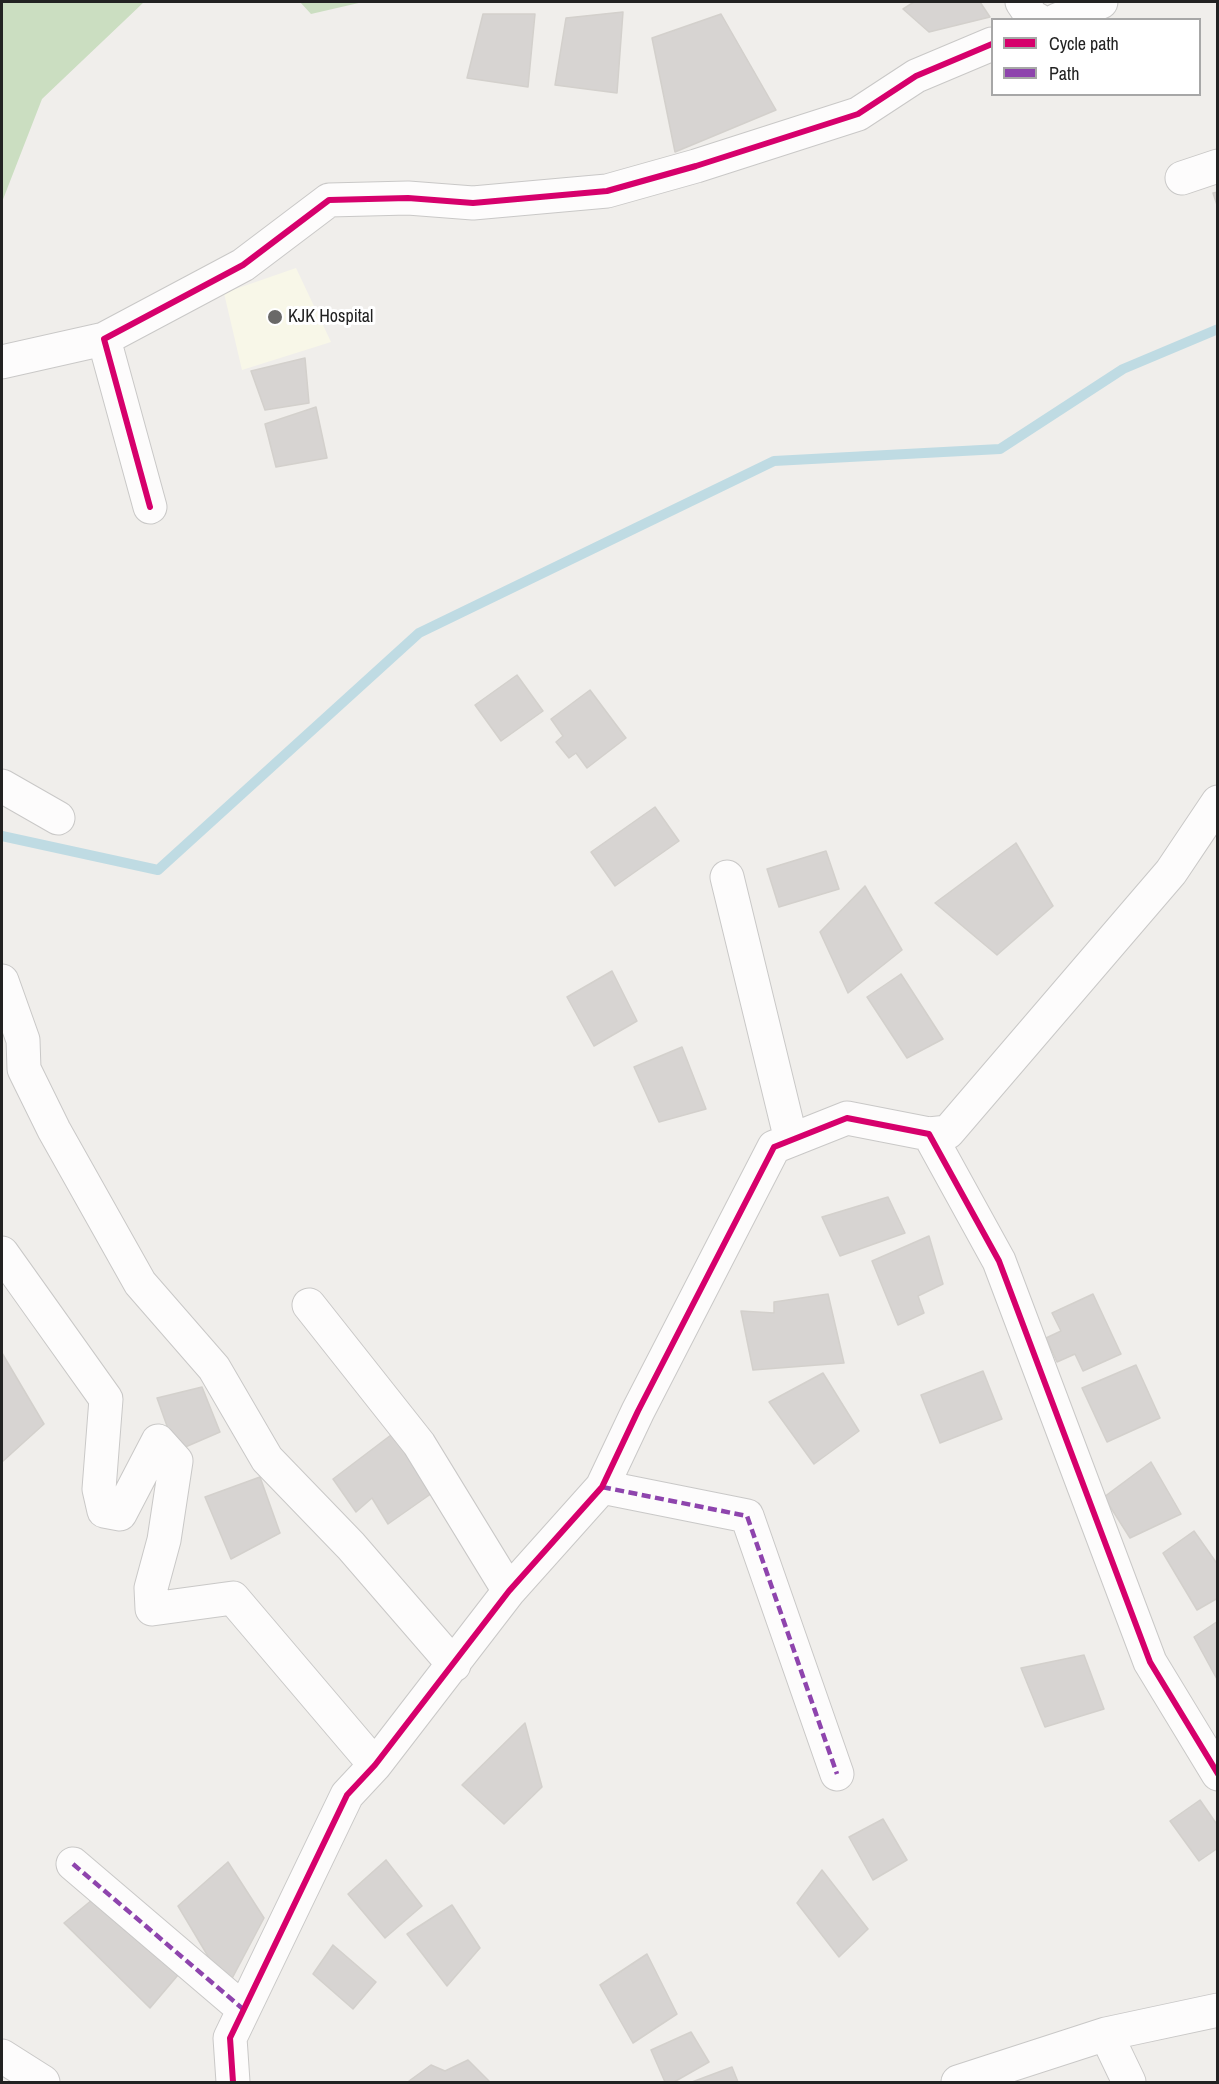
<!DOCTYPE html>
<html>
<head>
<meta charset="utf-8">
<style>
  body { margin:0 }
  #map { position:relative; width:1219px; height:2084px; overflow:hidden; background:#f0eeeb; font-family:"Archivo Narrow",sans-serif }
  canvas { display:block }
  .frame { position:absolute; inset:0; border:3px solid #222; pointer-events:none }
  .legend { position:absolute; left:991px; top:18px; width:210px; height:78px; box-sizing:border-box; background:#fff; border:2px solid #a7a7a7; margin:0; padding:8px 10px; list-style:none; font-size:18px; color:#222 }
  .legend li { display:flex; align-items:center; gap:12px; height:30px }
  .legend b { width:30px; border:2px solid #a7a7a7 }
</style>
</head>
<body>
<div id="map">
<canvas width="1219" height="2084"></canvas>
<div class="frame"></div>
<ul class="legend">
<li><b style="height:8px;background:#d6006c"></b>Cycle path</li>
<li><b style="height:8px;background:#8e44ad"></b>Path</li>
</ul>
</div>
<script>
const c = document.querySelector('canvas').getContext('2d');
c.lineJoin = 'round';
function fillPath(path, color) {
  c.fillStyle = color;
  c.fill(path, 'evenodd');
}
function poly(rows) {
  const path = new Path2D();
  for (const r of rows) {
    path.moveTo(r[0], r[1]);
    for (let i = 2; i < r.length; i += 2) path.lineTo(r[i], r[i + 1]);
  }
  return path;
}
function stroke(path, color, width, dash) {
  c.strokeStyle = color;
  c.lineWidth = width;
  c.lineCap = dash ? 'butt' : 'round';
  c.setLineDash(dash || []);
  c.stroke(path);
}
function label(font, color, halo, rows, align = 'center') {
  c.font = font + ' "Archivo Narrow",sans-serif';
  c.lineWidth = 6;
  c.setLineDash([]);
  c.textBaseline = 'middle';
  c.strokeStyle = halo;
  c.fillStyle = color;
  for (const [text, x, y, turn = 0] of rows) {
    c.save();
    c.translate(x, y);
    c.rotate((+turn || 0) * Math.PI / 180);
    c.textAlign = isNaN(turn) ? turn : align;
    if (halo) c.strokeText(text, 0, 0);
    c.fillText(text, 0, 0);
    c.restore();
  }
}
fillPath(poly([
  [296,268,331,342,242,370,224,293]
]), '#f8f7e8');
fillPath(poly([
  [2,2,144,2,42,99,2,202],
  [300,2,363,2,311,14]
]), '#cbdec1');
stroke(poly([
  [2,836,158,870,419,633,774,461,1000,449,1123,369,1218,329]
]), '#bfdbe3', 10);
const building = poly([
  [914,2,980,2,990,17,929,32,903,9,914,2],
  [623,12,617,93,555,85,566,18,623,12],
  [483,14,535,14,528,87,467,78,483,14],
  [721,14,776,110,675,152,652,38,721,14],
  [1218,192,1218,208,1213,193,1218,192],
  [305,358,309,403,265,410,251,371,305,358],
  [316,407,327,458,276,467,265,424,316,407],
  [517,675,543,711,501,741,475,705,517,675],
  [590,690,626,738,587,768,576,753,569,758,556,742,563,736,551,719,590,690],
  [655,807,679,841,615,886,591,852,655,807],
  [1016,843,1053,906,997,955,935,903,1016,843],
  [826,851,839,889,779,907,767,869,826,851],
  [865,886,902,950,848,993,820,932,865,886],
  [612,971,637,1021,594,1046,567,997,612,971],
  [901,974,943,1039,907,1058,867,997,901,974],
  [682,1047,706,1109,659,1122,634,1067,682,1047],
  [888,1197,905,1233,840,1256,822,1217,888,1197],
  [929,1236,943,1284,918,1296,924,1313,898,1325,872,1261,929,1236],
  [828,1294,844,1363,753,1370,741,1311,774,1313,774,1302,828,1294],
  [1093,1294,1121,1354,1083,1371,1075,1354,1057,1362,1046,1338,1061,1331,1052,1313,1093,1294],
  [2,1353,44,1424,2,1462,2,1353],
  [1136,1365,1160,1418,1107,1442,1082,1388,1136,1365],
  [983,1371,1002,1419,940,1443,921,1395,983,1371],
  [823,1373,859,1431,814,1464,769,1402,823,1373],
  [202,1387,220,1432,176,1451,157,1398,202,1387],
  [391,1435,435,1491,388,1524,372,1498,356,1512,333,1479,391,1435],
  [1151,1462,1181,1514,1130,1538,1104,1497,1151,1462],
  [260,1477,280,1533,231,1559,205,1497,260,1477],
  [1194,1531,1218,1565,1218,1598,1197,1610,1163,1553,1194,1531],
  [1218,1621,1218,1681,1194,1637,1218,1621],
  [1084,1655,1104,1709,1045,1727,1021,1668,1084,1655],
  [525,1723,542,1787,504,1824,462,1785,525,1723],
  [1200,1800,1218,1826,1218,1848,1199,1861,1170,1821,1200,1800],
  [883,1819,907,1860,873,1880,849,1837,883,1819],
  [386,1860,422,1906,385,1938,348,1894,386,1860],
  [228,1862,264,1918,227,1988,178,1906,228,1862],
  [822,1870,868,1929,839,1957,797,1903,822,1870],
  [98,1895,178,1975,150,2008,64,1923,98,1895],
  [452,1905,480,1948,447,1986,407,1934,452,1905],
  [333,1945,376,1982,353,2009,313,1974,333,1945],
  [647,1954,677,2014,633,2043,600,1985,647,1954],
  [691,2032,709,2062,674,2082,665,2082,651,2050,691,2032],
  [468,2060,490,2082,409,2081,431,2065,445,2071,468,2060],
  [732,2067,738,2082,692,2082,732,2067]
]);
fillPath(building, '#d7d4d2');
stroke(building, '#d3d0cc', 1.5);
const minor = poly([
  [1022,2,1032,17,1038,20],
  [1057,20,1101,2],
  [1182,178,1218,166],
  [2,362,104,339],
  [150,507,104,339,243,265,329,200,408,198,473,203,607,191,696,166,858,114,916,76,992,44],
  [2,786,58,818],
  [727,877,791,1140],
  [2,981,23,1040,24,1069,54,1130,140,1283,214,1368,267,1459,351,1546,454,1665],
  [929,1134,948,1132,1171,872,1218,802],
  [2,1253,106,1399,99,1489,104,1511,120,1514,158,1441,176,1461,164,1540,151,1588,152,1609,233,1598,375,1765],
  [309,1305,419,1444,509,1591],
  [602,1487,747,1516,837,1774],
  [73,1864,243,2009],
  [1106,2034,1129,2082],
  [2,2056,43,2082],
  [233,2082,230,2038,347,1795,375,1765,509,1591,602,1487,638,1411,774,1147,847,1118,929,1134,999,1261,1150,1662,1218,1774],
  [958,2082,1106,2034,1218,2010]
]);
stroke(minor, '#c9c8c7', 35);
stroke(minor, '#fdfcfc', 33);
stroke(poly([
  [602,1487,747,1516,837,1774],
  [73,1864,243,2009]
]), '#8e44ad', 4.5, [9, 4.5]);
stroke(poly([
  [150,507,104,339,243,265,329,200,408,198,473,203,607,191,696,166,858,114,916,76,992,44],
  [233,2082,230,2038,347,1795,375,1765,509,1591,602,1487,638,1411,774,1147,847,1118,929,1134,999,1261,1150,1662,1218,1774]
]), '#d6006c', 6);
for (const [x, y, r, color] of [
  [275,317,8,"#6a6968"]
]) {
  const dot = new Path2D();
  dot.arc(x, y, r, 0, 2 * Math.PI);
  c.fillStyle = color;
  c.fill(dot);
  stroke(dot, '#fff', 2);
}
label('18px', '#222', '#fff', [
  ["KJK Hospital",288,317]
], 'left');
</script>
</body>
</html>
